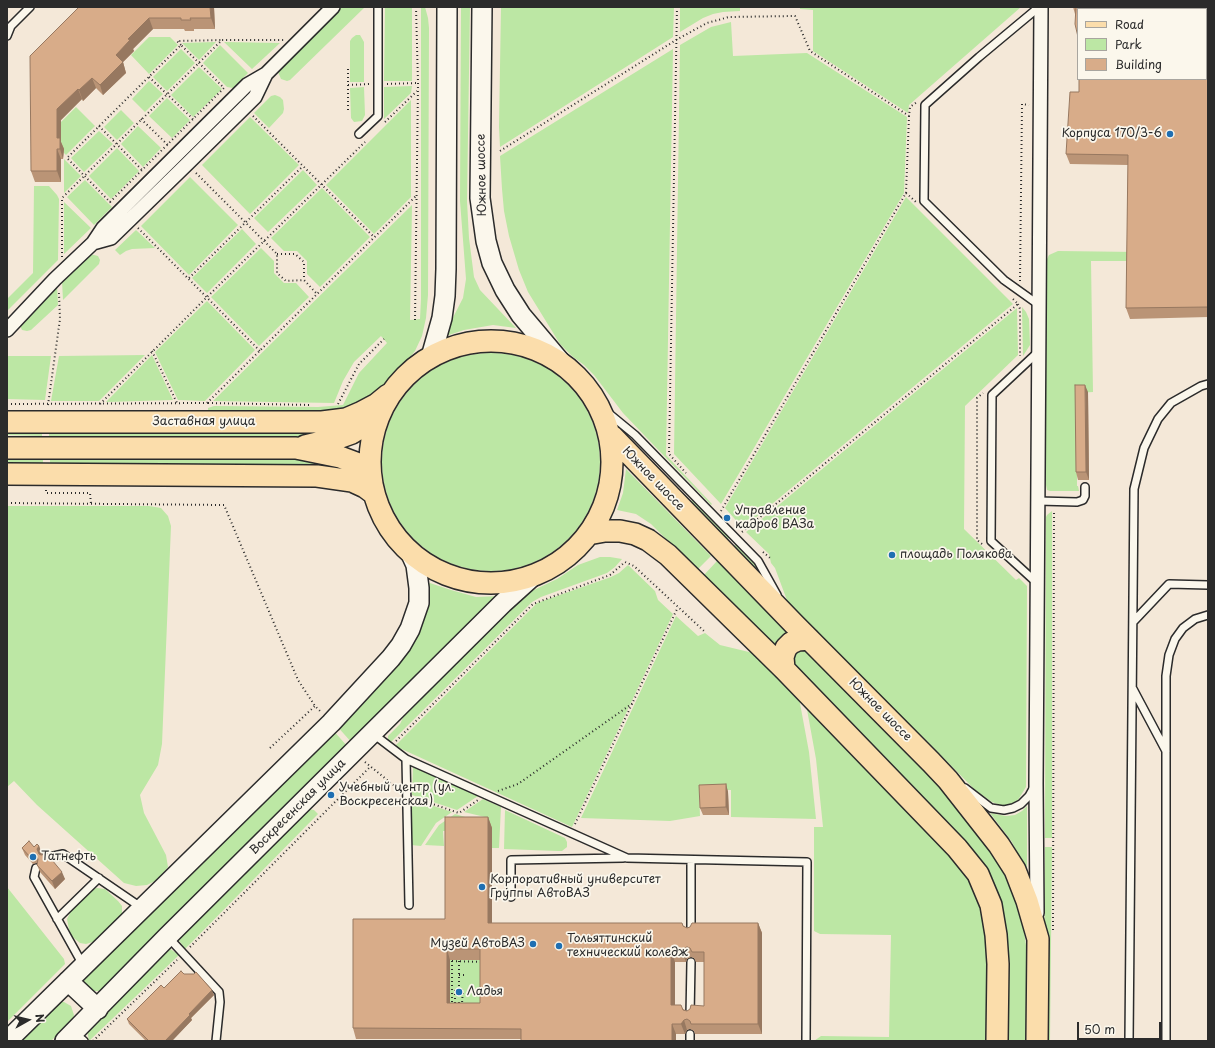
<!DOCTYPE html>
<html>
<head>
<meta charset="utf-8">
<style>
  body { margin:0 }
  #map { position:relative; width:1215px; height:1048px; overflow:hidden; background:#f4e8d8; font-family:"Playpen Sans",sans-serif }
  canvas { display:block }
  .frame { position:absolute; inset:0; border:8px solid #2b2b2b; pointer-events:none }
  .legend { position:absolute; left:1077px; top:8px; width:130px; height:72px; box-sizing:border-box; background:#fbf7ec; border:1px solid #a8a59f; margin:0; padding:5px 7px; list-style:none; font-size:12px; color:#2b2b2b }
  .legend li { display:flex; align-items:center; gap:8px; height:20px }
  .legend b { width:20px; border:1px solid #a8a59f }
  .north { position:absolute; left:8px; top:1000px; width:40px; height:40px; -webkit-text-stroke:3px #fbf7ec; paint-order:stroke; rotate:82deg; font-size:11px; font-weight:700; line-height:16px; text-align:center; color:#2b2b2b }
  .north::after { content:''; display:block; margin:auto; width:14px; height:18px; background:#2b2b2b; clip-path:polygon(50% 0,100% 100%,50% 72%,0 100%) }
  .scale { position:absolute; left:1077px; top:1022px; width:84px; height:18px; box-sizing:border-box; border:2px solid #2b2b2b; border-top:0; padding-left:5px; font-size:12px; line-height:14px; white-space:nowrap; color:#2b2b2b; -webkit-text-stroke:3px #fbf7ec; paint-order:stroke }
</style>
</head>
<body>
<div id="map">
<canvas width="1215" height="1048"></canvas>
<div class="frame"></div>
<ul class="legend">
<li><b style="height:5px;background:#fbddab"></b>Road</li>
<li><b style="height:11px;background:#bce7a4"></b>Park</li>
<li><b style="height:11px;background:#d8ac89"></b>Building</li>
</ul>
<div class="north">N</div>
<div class="scale">50 m</div>
</div>
<script>
const c = document.querySelector('canvas').getContext('2d');
c.lineJoin = 'round';
function fillPath(path, color) {
  c.fillStyle = color;
  c.fill(path, 'evenodd');
}
function poly(rows) {
  const path = new Path2D();
  for (const r of rows) {
    if (r.length === 3) {
      path.moveTo(r[0] + r[2], r[1]);
      path.arc(r[0], r[1], r[2], 0, 2 * Math.PI);
      continue;
    }
    path.moveTo(r[0], r[1]);
    for (let i = 2; i < r.length; i += 2) path.lineTo(r[i], r[i + 1]);
  }
  return path;
}
function stroke(path, color, width, dash) {
  c.strokeStyle = color;
  c.lineWidth = width;
  c.lineCap = dash ? 'butt' : 'round';
  c.setLineDash(dash || []);
  c.stroke(path);
}
function label(font, color, halo, rows, align = 'center') {
  c.font = font + ' "Playpen Sans",sans-serif';
  c.lineWidth = 3.5;
  c.setLineDash([]);
  c.textBaseline = 'middle';
  c.strokeStyle = halo;
  c.fillStyle = color;
  for (const [text, x, y, turn = 0] of rows) {
    c.save();
    c.translate(x, y);
    c.rotate((+turn || 0) * Math.PI / 180);
    c.textAlign = isNaN(turn) ? turn : align;
    if (halo) c.strokeText(text, 0, 0);
    c.fillText(text, 0, 0);
    c.restore();
  }
}
fillPath(poly([
  [340,7,365,7,290,80,287,81,281,79,278,72,280,66],
  [385,7,412,7,412,81,384,81],
  [421,7,425,7,428,18,429,28,428,295,426,318,422,336,415,351,401,368,388,381,364,400,353,406,329,413,211,412,208,410,208,408,214,406,318,407,343,405,359,373,387,343,381,336,354,362,343,381,334,403,213,401,412,205,410,320,420,319,421,299],
  [461,7,470,7,467,201,469,238,474,277,480,290,516,328,493,325,464,330,443,337,463,298,466,279,460,201],
  [501,7,674,7,673,37,500,147,499,127],
  [680,7,740,7,740,11,723,12,713,14,703,18,680,32],
  [800,7,1021,7,909,105,908,113,813,51,813,10,800,9],
  [731,22,733,56,807,53,907,117,904,193,721,504,674,454,680,45,711,27],
  [356,35,360,35,364,42,364,82,350,82,350,41,352,38],
  [149,37,170,37,178,45,149,74,131,55],
  [216,42,199,60,182,43],
  [224,42,280,43,252,69],
  [220,45,248,73,233,88,227,87,203,63],
  [181,49,195,63,167,91,153,77],
  [673,49,666,455,712,504,711,505,623,413,594,375,584,365,572,356,560,344,528,292,519,270,509,236,504,211,502,189,500,156],
  [199,67,222,89,193,117,171,95],
  [149,81,163,94,145,112,132,99],
  [412,86,411,93,384,119,384,87],
  [364,87,365,115,362,121,354,122,351,118,350,88],
  [275,95,280,97,283,100,284,109,283,113,269,128,254,113,271,96],
  [167,98,190,120,172,138,149,116],
  [411,100,411,197,374,234,326,185],
  [76,107,95,126,66,155,58,147,59,124],
  [121,110,134,123,117,140,104,127],
  [250,117,299,165,250,214,202,165],
  [138,126,161,148,143,167,121,144],
  [99,131,113,144,84,172,71,158],
  [117,148,139,171,111,199,89,176],
  [64,159,81,176,64,193],
  [303,170,317,185,268,232,254,218],
  [190,177,238,225,189,275,141,226],
  [85,180,112,207,94,225,67,197],
  [34,186,49,186,57,195,59,199,58,260,7,311,7,299,33,273],
  [322,188,370,237,320,287,307,274,307,261,297,251,284,251,271,238],
  [906,197,1013,304,743,528,725,508],
  [64,202,91,228,64,254],
  [242,229,256,244,207,293,192,278],
  [136,230,155,248,132,249,126,251,120,255,115,250],
  [261,248,274,261,274,273,284,283,296,283,309,297,259,346,211,297],
  [1058,251,1137,252,1133,261,1091,261,1093,392,1077,393,1077,486,1078,486,1079,491,1050,491,1047,490,1046,485,1046,261,1049,255],
  [90,254,98,256,100,260,99,264,63,300,62,281],
  [57,285,58,305,31,330,27,331,22,330,20,326,20,323],
  [207,301,255,350,205,401,178,400,155,352],
  [1022,307,1026,312,1029,319,1030,345,1023,356],
  [1017,308,1018,355,965,406,964,529,1016,580,1019,578,1027,586,1026,787,1018,800,1013,803,1006,805,1000,805,992,802,975,790,920,734,906,727,791,611,775,568,771,563,769,554,746,532],
  [491,462,109],
  [145,355,99,401,51,401,59,356],
  [152,355,173,400,106,402],
  [7,356,51,356,45,400,7,399],
  [7,429,42,429,42,436,7,435],
  [49,429,315,432,315,434,309,437,49,436],
  [7,459,43,459,43,466,7,465],
  [50,459,321,460,325,464,320,467,50,465],
  [626,469,711,556,697,570,651,524,636,514,617,510,623,493],
  [694,498,731,536,726,541,689,503],
  [7,506,149,506,161,508,168,516,171,526,162,744,158,765,140,795,144,813,166,855,168,867,157,880,147,885,136,886,124,883,37,805,14,781,7,787],
  [1052,511,1052,838,1045,838,1046,517,1047,515],
  [737,543,757,563,766,582,733,547],
  [600,557,610,557,622,559,615,567,607,573,541,597,532,602,390,743,388,742,388,736,400,724,410,703,517,598,557,579,578,565],
  [717,561,794,638,778,652,703,576],
  [628,565,655,591,658,600,673,614,572,827,395,746,537,603,611,577,619,573],
  [430,583,451,590,476,597,500,596,352,743,336,725,391,669,427,585],
  [676,616,698,636,705,633,720,645,753,653,799,698,809,752,816,819,731,817,731,790,699,790,700,816,670,821,581,818],
  [803,648,936,782,1005,866,1022,917,1026,945,1028,979,1027,1041,1005,1041,987,874,971,847,952,826,788,662,787,655],
  [806,704,962,868,973,889,980,909,985,929,988,952,987,1041,814,1041,821,1036,889,1037,891,935,820,934,814,931,814,827,823,827,816,759],
  [332,729,348,747,103,989,99,991,90,991,85,985,83,978],
  [413,767,478,796,457,810,412,795],
  [412,799,452,812,436,823,421,846,411,845],
  [483,799,501,807,499,848,486,848,485,831,443,831,444,846,425,845,439,825,455,814,483,822,485,817,464,812],
  [1027,806,1027,873,1012,842,990,813,1006,816,1015,815,1022,811],
  [309,809,314,810,318,814,185,949,178,939],
  [505,810,565,838,567,842,567,847,562,851,558,851,504,849],
  [1045,847,1052,847,1050,1041,1044,1041],
  [7,887,64,959,65,964,7,1022],
  [97,888,105,889,118,901,122,906,122,914,96,941,86,944,80,943,70,935,67,919,71,911,93,889],
  [169,948,179,955,89,1041,87,1030],
  [450,960,484,960,484,1013,450,1013],
  [60,1002,64,1002,71,1006,74,1015,73,1019,51,1041,17,1041]
]), '#bce7a4');
const lane = poly([
  [7,36,11,26,30,7],
  [359,134,378,116,378,7],
  [1039,305,1004,280,924,201,925,105,979,57,1039,7],
  [601,407,635,435,758,561,777,595],
  [1038,501,1077,502,1083,500,1085,496,1085,487],
  [1037,583,991,541,992,395,1038,352],
  [1133,622,1169,584,1208,585],
  [1133,689,1166,751],
  [372,733,406,759,627,858,807,862,806,1041],
  [406,759,409,905],
  [965,788,991,808,1004,810,1013,808,1021,804,1029,796,1034,787],
  [45,858,63,854,142,908],
  [36,868,34,877,83,965],
  [511,897,511,860,623,858],
  [57,919,99,878],
  [691,933,691,860],
  [168,937,219,992,220,1002,216,1041],
  [690,1016,691,962],
  [78,1036,84,1041],
  [690,1041,690,1034],
  [1129,1041,1134,489,1144,448,1158,419,1171,403,1201,386,1208,384],
  [1166,1041,1166,676,1169,655,1175,639,1183,628,1195,619,1208,615]
]);
const street = poly([
  [93,243,111,238,187,164,255,97,266,74],
  [7,330,55,279,93,243,103,228,247,85,266,74,333,7],
  [1037,913,1036,783,1041,7]
]);
const secondary = poly([
  [482,7,480,198,486,241,492,263,505,290,521,315,564,366],
  [431,357,442,318,445,296,446,269,447,7],
  [68,981,98,1009],
  [7,1041,331,723,391,658,401,645,410,629,419,603,419,588,416,565,411,554],
  [65,1041,167,937,503,603,534,575]
]);
const primary = poly([
  [491,462,121],
  [7,422,322,422,346,419,360,413,377,404,388,395],
  [612,436,794,624,931,762,948,780,999,845,1015,870,1027,901,1038,939,1037,1041],
  [305,446,338,438,352,433,363,426,378,413],
  [7,448,296,448,340,457,356,463,369,472],
  [7,474,317,476,352,481,365,487,373,493],
  [588,534,605,531,620,531,635,534,648,540,668,555,784,669,957,848,978,874,991,905,996,935,998,964,997,1041],
  [784,669,783,657,786,648,791,643,798,640,809,639]
]);
stroke(lane, '#2b2b2b', 10);
stroke(street, '#2b2b2b', 16);
stroke(secondary, '#2b2b2b', 22);
stroke(primary, '#2b2b2b', 24);
stroke(poly([
  [677,7,669,454,686,473],
  [181,45,177,41,221,40],
  [348,69,348,113],
  [149,77,193,119],
  [387,84,418,83],
  [348,85,370,84],
  [253,116,374,237],
  [141,119,169,146],
  [385,122,417,91],
  [99,126,142,170],
  [500,151,676,40,707,23,729,17,795,16,810,51,909,116,910,107,917,102],
  [196,173,277,254,277,273,286,281,304,280,317,294],
  [906,193,916,202],
  [110,202,224,88,181,45,67,158,111,203],
  [138,228,260,351],
  [277,254,295,254,304,262,304,280],
  [62,257,62,198,222,40,284,40],
  [189,278,303,166],
  [1020,281,1022,104,1029,105],
  [1018,304,1020,309,1020,356],
  [415,320,418,83,416,7],
  [152,351,177,403],
  [208,403,311,405],
  [7,404,207,403,416,196],
  [100,404,207,297,365,142],
  [338,404,359,364,384,339],
  [48,405,60,319,59,293],
  [46,490,46,493,90,493,91,504],
  [7,503,224,505,298,680,315,706,321,712],
  [721,511,906,193,909,116],
  [742,532,1018,304,1012,298],
  [982,544,977,540,977,398,983,393],
  [763,552,770,558],
  [396,741,533,604,610,575,625,562,634,566,704,631],
  [270,748,315,706],
  [365,762,397,788],
  [498,791,518,784,633,703],
  [415,798,459,813,478,800],
  [575,824,678,607],
  [1053,930,1054,510],
  [190,947,370,767],
  [452,961,482,962,482,1012,452,1012,452,961],
  [459,961,459,990,463,990,462,1003,459,1003,459,1005],
  [459,975,467,975],
  [459,990,455,990,455,1003,459,1003],
  [93,1041,177,960]
]), '#2b2b2b', 2, [1, 3]);
stroke(lane, '#fbf7ec', 7);
stroke(street, '#fbf7ec', 13);
stroke(secondary, '#fbf7ec', 19);
stroke(primary, '#fbddab', 21);
fillPath(poly([
  [79,7,214,7,215,29,194,29,194,31,185,31,184,29,153,29,133,49,134,51,123,62,126,73,103,95,96,88,83,101,82,99,61,120,61,142,64,149,63,159,61,159,61,182,35,182,31,171],
  [1073,7,1208,7,1208,317,1130,319,1126,308,1128,165,1070,164,1066,154,1079,92,1206,79,1075,14],
  [1088,392,1089,480,1078,480,1076,472],
  [726,784,728,792,729,815,703,815,700,808],
  [488,817,492,828,492,923,683,926,687,928,758,923,762,933,762,1034,695,1034,694,1031,690,1029,687,1030,685,1034,676,1034,676,1041,521,1039,356,1039,353,1028,445,919],
  [691,957,694,958,696,962,704,962,704,1006,687,1011,675,1005,675,962,686,962,687,959],
  [450,960,480,960,480,1003,450,1003],
  [39,846,42,854,41,855,65,879,55,889,40,872,37,865,38,864,37,863,33,864,25,855,22,848,34,847],
  [184,974,214,995,191,1018,192,1020,172,1041,146,1041,129,1024,127,1019,164,988]
]), '#ba9476');
fillPath(poly([
  [210,7,214,7,215,29,211,18],
  [149,18,153,29,133,49,134,51,123,62,126,73,103,95,100,85,116,55,128,39],
  [92,78,96,88,83,101,79,90],
  [78,89,82,99,61,120,61,142,64,149,63,159,60,149,57,138,57,109],
  [57,149,61,159,61,182,57,171],
  [1085,385,1088,392,1089,480,1086,472],
  [726,784,728,792,729,815,726,807],
  [488,817,492,828,492,933,488,923],
  [39,846,42,854,40,857,37,849],
  [62,872,65,879,55,889,52,881],
  [758,923,762,933,762,1034,758,1024],
  [447,949,450,960,450,1013,447,1003],
  [683,949,687,959,686,962,682,952],
  [671,951,675,962,675,1016,671,1005],
  [212,990,214,995,191,1018,192,1020,172,1041,165,1041,189,1014],
  [684,1020,687,1030,685,1034,681,1024],
  [672,1024,676,1034,676,1041,672,1041]
]), '#977860');
const building = poly([
  [79,7,210,7,211,18,190,18,191,20,181,20,181,18,149,18,128,39,130,40,116,55,123,62,100,85,92,78,79,90,78,89,57,109,57,138,60,138,60,149,57,149,57,171,31,171,30,56,79,7],
  [1076,7,1208,7,1208,307,1126,308,1128,155,1066,154,1070,92,1079,92,1079,79,1206,79,1206,9,1078,9,1078,37,1075,24,1076,7],
  [1075,385,1085,385,1086,472,1076,472,1075,385],
  [726,784,726,807,700,808,699,785,726,784],
  [445,817,488,817,488,923,682,923,683,926,687,928,690,927,692,923,758,923,758,1024,691,1024,690,1021,687,1019,684,1020,681,1024,672,1024,672,1041,521,1041,521,1029,353,1028,353,919,445,919,445,817],
  [687,947,690,948,692,952,704,952,704,1006,691,1005,690,1009,687,1011,683,1010,681,1005,671,1005,671,951,682,952,683,949,687,947],
  [447,949,480,949,480,1003,447,1003,447,949],
  [29,841,34,847,37,844,39,846,37,849,39,854,41,855,47,854,62,872,52,881,37,865,38,859,37,857,34,855,30,857,22,848,29,841],
  [181,971,184,974,194,974,196,972,212,990,189,1014,190,1015,165,1041,149,1041,127,1019,161,985,164,988,181,971]
]);
fillPath(building, '#d8ac89');
stroke(building, '#977860', 1);
for (const [x, y, r, color] of [
  [1170,134,4,"#1f6fb2"],
  [727,518,4,"#1f6fb2"],
  [892,555,4,"#1f6fb2"],
  [331,795,4,"#1f6fb2"],
  [33,857,4,"#1f6fb2"],
  [482,887,4,"#1f6fb2"],
  [533,944,4,"#1f6fb2"],
  [559,946,4,"#1f6fb2"],
  [459,992,4,"#1f6fb2"]
]) {
  const dot = new Path2D();
  dot.arc(x, y, r, 0, 2 * Math.PI);
  c.fillStyle = color;
  c.fill(dot);
  stroke(dot, '#fbf7ec', 1.5);
}
label('12px', '#2b2b2b', '#fbf7ec', [
  ["Корпуса 170/3-6",1162,134,"right"],
  ["Управление",735,511],
  ["кадров ВАЗа",735,525],
  ["площадь Полякова",900,555],
  ["Учебный центр (ул.",339,788],
  ["Воскресенская)",339,802],
  ["Татнефть",41,857],
  ["Корпоративный университет",490,880],
  ["Группы АвтоВАЗ",490,894],
  ["Тольяттинский",567,939],
  ["технический коледж",567,953],
  ["Музей АвтоВАЗ",525,944,"right"],
  ["Ладья",467,992]
], 'left');
label('12px', '#2b2b2b', '#fbf7ec', [
  ["Южное шоссе",482,175,-91],
  ["Заставная улица",204,422],
  ["Южное шоссе",653,479,46],
  ["Южное шоссе",880,710,45],
  ["Воскресенская улица",298,807,-45]
]);
</script>
</body>
</html>
